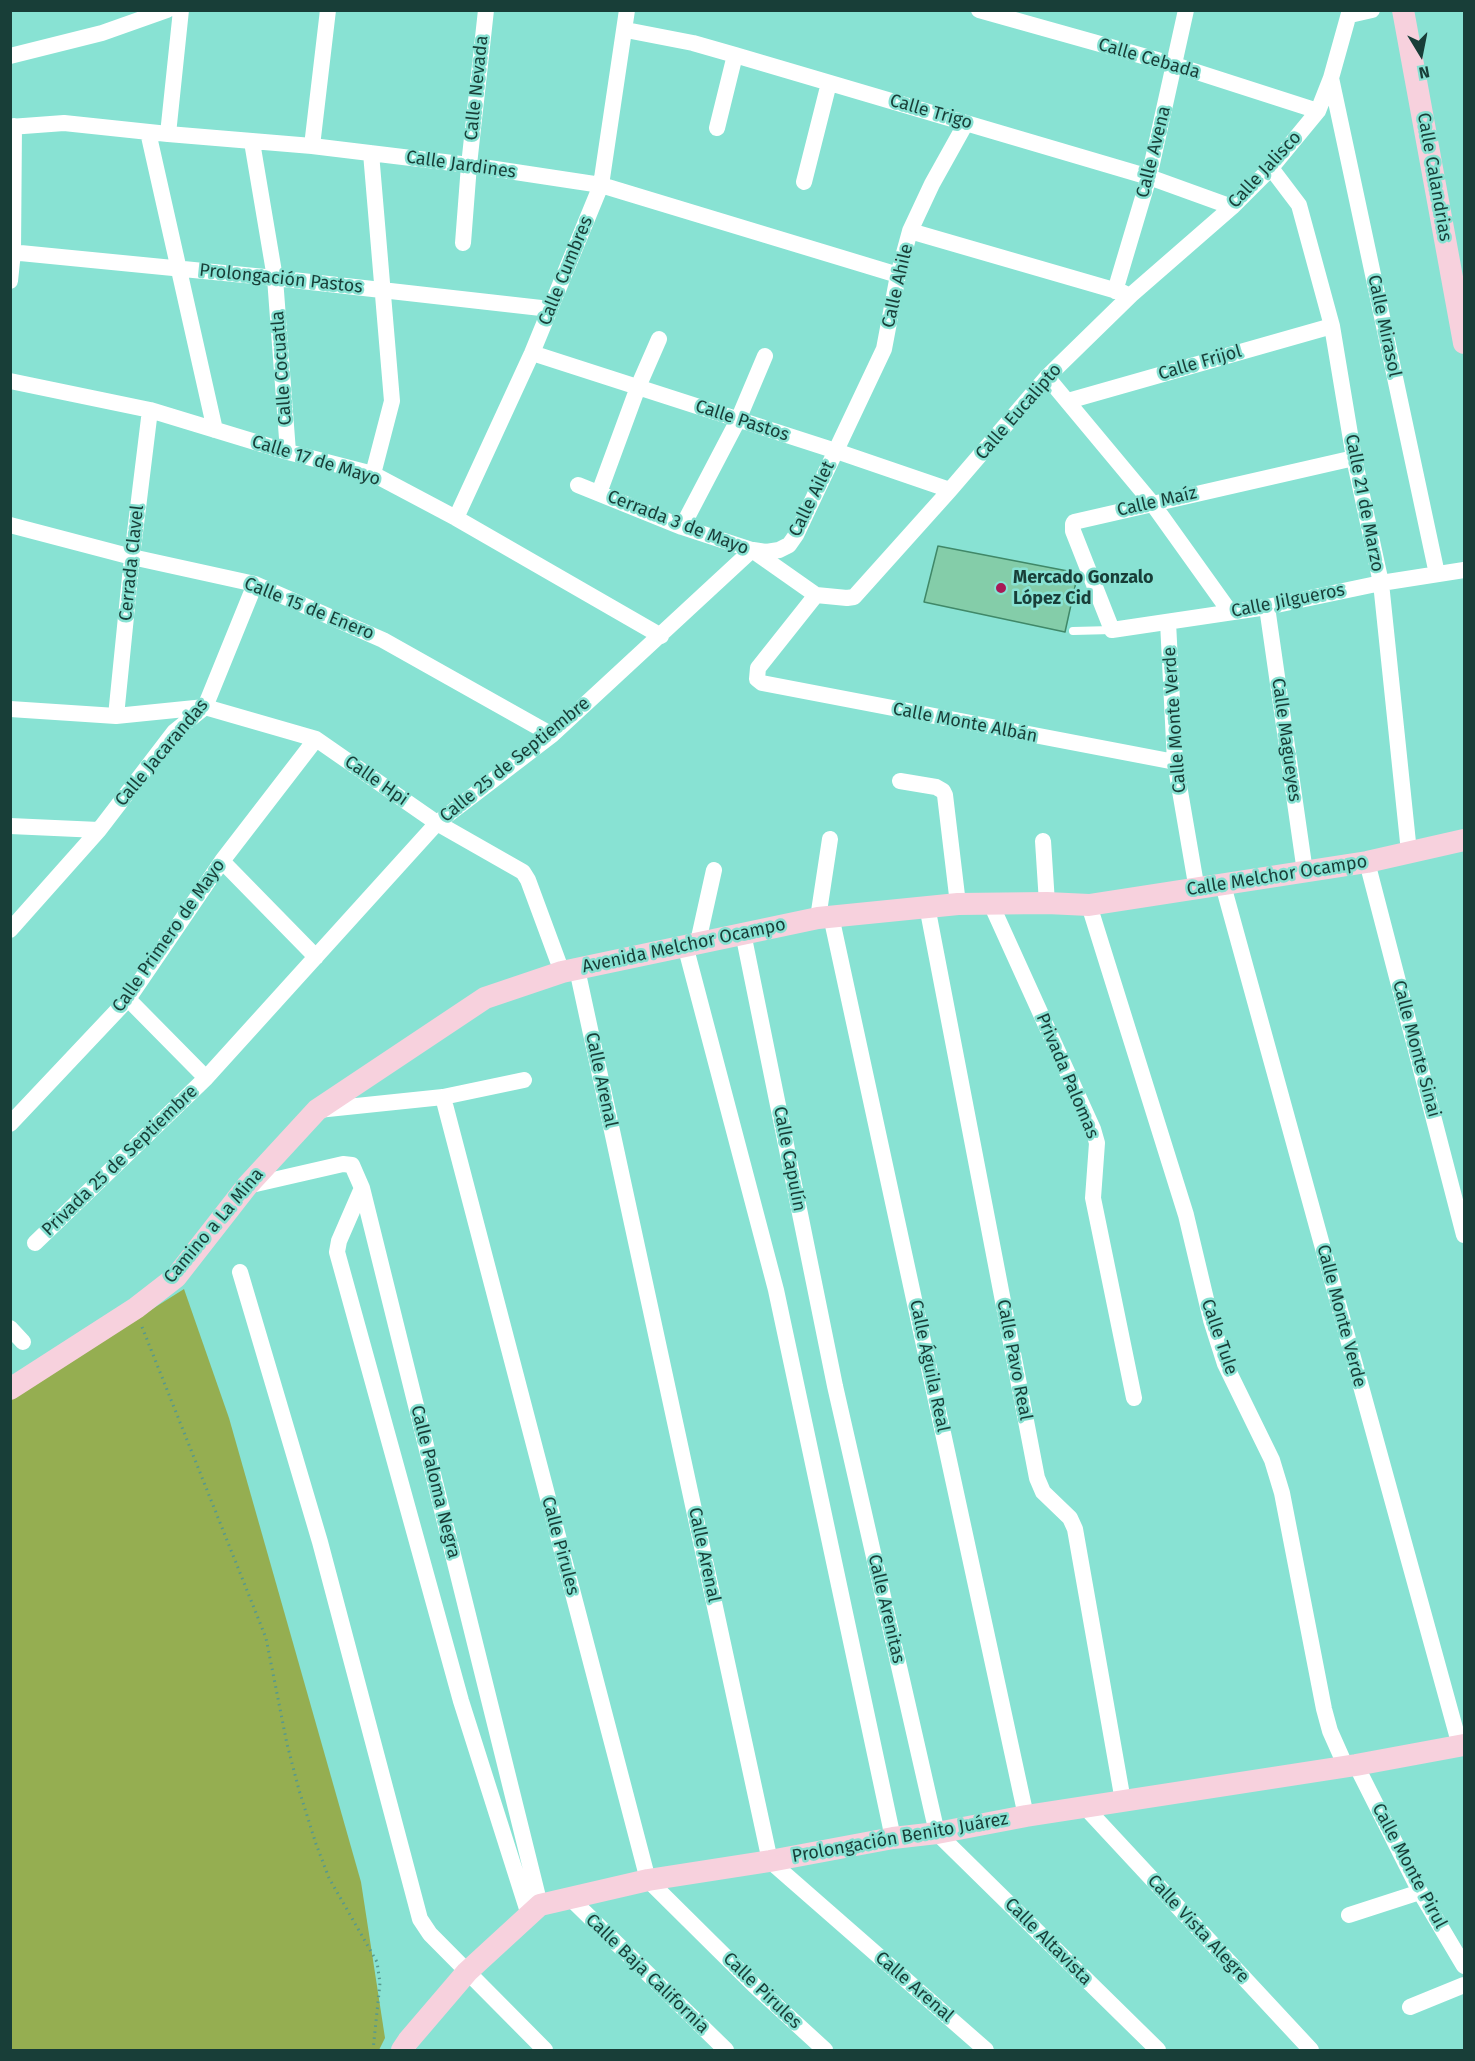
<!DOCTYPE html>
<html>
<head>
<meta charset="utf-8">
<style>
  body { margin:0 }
  #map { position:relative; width:1475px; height:2061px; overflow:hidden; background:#88e2d3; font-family:"Fira Sans",sans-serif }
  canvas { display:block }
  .frame { position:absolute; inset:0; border:12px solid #183e38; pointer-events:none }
  .north { position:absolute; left:1391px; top:24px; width:60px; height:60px; -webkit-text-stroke:4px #88e2d3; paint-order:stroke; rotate:170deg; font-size:16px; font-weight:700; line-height:24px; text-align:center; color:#183e38 }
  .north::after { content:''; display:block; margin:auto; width:21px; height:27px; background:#183e38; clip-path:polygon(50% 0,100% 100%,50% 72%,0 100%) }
</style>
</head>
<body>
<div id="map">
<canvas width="1475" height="2061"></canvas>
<div class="frame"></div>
<div class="north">N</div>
</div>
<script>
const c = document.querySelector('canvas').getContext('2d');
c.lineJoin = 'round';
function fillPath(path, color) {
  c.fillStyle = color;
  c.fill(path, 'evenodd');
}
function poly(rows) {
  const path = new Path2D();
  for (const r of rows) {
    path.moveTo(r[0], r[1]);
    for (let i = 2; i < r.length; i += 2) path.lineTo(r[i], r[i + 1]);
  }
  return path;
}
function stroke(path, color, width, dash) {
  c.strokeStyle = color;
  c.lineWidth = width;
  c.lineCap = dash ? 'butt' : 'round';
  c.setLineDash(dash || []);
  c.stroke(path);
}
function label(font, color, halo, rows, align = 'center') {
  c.font = font + ' "Fira Sans",sans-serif';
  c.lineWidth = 5;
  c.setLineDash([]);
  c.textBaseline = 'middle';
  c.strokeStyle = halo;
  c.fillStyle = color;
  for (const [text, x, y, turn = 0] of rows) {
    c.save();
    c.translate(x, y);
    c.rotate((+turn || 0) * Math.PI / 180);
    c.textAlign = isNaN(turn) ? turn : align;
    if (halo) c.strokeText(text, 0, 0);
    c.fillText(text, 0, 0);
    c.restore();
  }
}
fillPath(poly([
  [184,1289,229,1418,361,1882,385,2038,379,2050,11,2050,11,1398]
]), '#95ae51');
const building = poly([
  [938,546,1078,573,1065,632,924,602,938,546]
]);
fillPath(building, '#84cda9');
stroke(building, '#408868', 1.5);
stroke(poly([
  [142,1327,266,1638,287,1744,299,1790,316,1844,329,1878,377,1962,380,1983,373,2050]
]), '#56998e', 3, [1.5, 4.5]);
stroke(poly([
  [1073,631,1112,630]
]), '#fff', 8);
stroke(poly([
  [979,10,1175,65,1318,111],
  [1350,15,1372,10],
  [626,30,693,43,735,55,1149,177,1232,207],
  [10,56,102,33,167,10],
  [1331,78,1437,574],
  [10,127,64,123,168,134,312,146,469,165,601,185,898,275],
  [717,128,735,55],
  [148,132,215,430],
  [168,134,181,10],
  [252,142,275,278,288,452],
  [312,146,328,10],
  [371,153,392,401,373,474],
  [1271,168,1299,205,1332,326,1354,458,1381,583,1409,852],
  [804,182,829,83],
  [910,231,1124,293],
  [463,243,469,165,486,10],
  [10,252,275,278,550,309],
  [10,281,13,252,14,126],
  [1115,291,1149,177,1186,10],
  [532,353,836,451,950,490],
  [1047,377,1152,503,1230,612],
  [10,381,150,410,288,452,373,474,456,518,661,636],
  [1068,401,1332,326],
  [1354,458,1074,522,1073,524,1073,531,1112,630,1267,607,1381,583,1464,570],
  [578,485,682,527,752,550,816,595,847,598,854,597,950,490,1047,377,1131,295,1232,207,1271,168,1318,111,1331,78,1350,10],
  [599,493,638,387,659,339],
  [456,518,532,353,601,185,627,10],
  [10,525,132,557,255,584,383,640,552,735],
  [682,527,738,420,765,356],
  [753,550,766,552,779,550,789,545,796,535,884,349,898,275,910,231,932,184,966,123],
  [816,595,758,668,757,679,762,683,1175,762],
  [1267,607,1305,872],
  [1168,622,1175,762,1197,890],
  [10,709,116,716,205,707,316,739,437,823,523,872,528,880,562,972],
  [116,716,132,557,150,410],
  [900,781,936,787,943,791,945,795,958,904],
  [10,826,99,830],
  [1043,841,1047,903],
  [222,861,316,957],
  [1367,862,1464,1235],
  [1223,885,1460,1746],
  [991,904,1093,1129,1097,1143,1093,1198,1134,1398],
  [1089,905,1186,1215,1211,1320,1225,1364,1272,1460,1282,1493,1324,1709,1330,1731,1346,1767],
  [927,906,1037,1478,1043,1492,1070,1518,1075,1529,1123,1801],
  [831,916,1026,1816],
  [818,918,830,839],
  [10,930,99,830,174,732,205,707,255,584],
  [743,933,835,1386,937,1833,1158,2050],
  [698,942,714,870],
  [685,945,776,1290,893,1838],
  [577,969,770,1861,986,2050],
  [128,999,206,1078],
  [443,1097,648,1880,754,1985,825,2050],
  [318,1110,443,1097,524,1080],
  [10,1124,128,999,222,861,316,739],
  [247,1186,343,1164,352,1165,355,1172,362,1188,540,1905],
  [362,1188,339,1241,337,1252,461,1701,529,1915],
  [35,1243,206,1078,437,823,552,735,752,550],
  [240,1272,320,1542,420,1919,430,1934,545,2050],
  [10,1328,23,1342],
  [1356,1765,1420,1892,1464,1966],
  [1085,1807,1311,2050],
  [569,1897,726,2050],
  [1349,1915,1420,1892],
  [1410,2007,1464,1985]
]), '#fff', 16);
stroke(poly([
  [1403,10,1464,343],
  [10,1389,136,1308,176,1277,247,1186,317,1110,485,998,562,972,818,918,958,904,1047,903,1089,905,1367,862,1464,840],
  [402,2050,408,2041,467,1972,540,1905,648,1880,770,1861,893,1838,937,1833,1026,1816,1356,1765,1464,1745]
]), '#f7d1dd', 22);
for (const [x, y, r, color] of [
  [1001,588,6,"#a81956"]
]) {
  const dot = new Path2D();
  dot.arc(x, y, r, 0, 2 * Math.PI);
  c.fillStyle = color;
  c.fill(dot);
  stroke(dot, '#88e2d3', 2);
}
label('18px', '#183e38', '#88e2d3', [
  ["Calle Cebada",1149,59,16],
  ["Calle Nevada",477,88,-84],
  ["Calle Trigo",931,112,16],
  ["Calle Avena",1154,152,-76],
  ["Calle Jardines",461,165,8],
  ["Calle Jalisco",1265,170,-47],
  ["Calle Calandrias",1434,177,80],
  ["Calle Cumbres",566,271,-68],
  ["Prolongación Pastos",281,279,6],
  ["Calle Ahile",898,286,-77],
  ["Calle Mirasol",1384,326,78],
  ["Calle Frijol",1200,363,-16],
  ["Calle Cocuatla",282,368,-94],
  ["Calle Eucalipto",1019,412,-49],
  ["Calle Pastos",742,421,18],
  ["Calle 17 de Mayo",316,461,17],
  ["Calle Ailet",812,499,-64],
  ["Calle Maíz",1157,502,-13],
  ["Calle 21 de Marzo",1364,503,79],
  ["Cerrada 3 de Mayo",678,523,21],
  ["Cerrada Clavel",132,563,-84],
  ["Calle Jilgueros",1288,601,-11],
  ["Calle 15 de Enero",309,609,22],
  ["Calle Monte Verde",1175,720,-94],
  ["Calle Monte Albán",965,723,11],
  ["Calle Magueyes",1286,740,82],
  ["Calle Jacarandas",162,753,-50],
  ["Calle 25 de Septiembre",515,760,-39],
  ["Calle Hpi",376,781,35],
  ["Calle Melchor Ocampo",1277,876,-9],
  ["Calle Primero de Mayo",169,936,-55],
  ["Avenida Melchor Ocampo",684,946,-12],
  ["Calle Monte Sinai",1416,1049,75],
  ["Privada Palomas",1067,1076,67],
  ["Calle Arenal",601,1080,78],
  ["Calle Capulín",789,1159,79],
  ["Privada 25 de Septiembre",120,1161,-44],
  ["Camino a La Mina",214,1226,-50],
  ["Calle Monte Verde",1341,1316,75],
  ["Calle Tule",1219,1337,71],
  ["Calle Pavo Real",1014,1360,79],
  ["Calle Águila Real",929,1366,78],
  ["Calle Paloma Negra",435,1482,76],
  ["Calle Pirules",560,1546,75],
  ["Calle Arenal",704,1555,78],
  ["Calle Arenitas",886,1609,77],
  ["Prolongación Benito Juárez",900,1838,-10],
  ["Calle Monte Pirul",1409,1866,62],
  ["Calle Vista Alegre",1198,1929,47],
  ["Calle Altavista",1048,1942,45],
  ["Calle Baja California",647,1974,44],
  ["Calle Arenal",914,1987,41],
  ["Calle Pirules",762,1991,44]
]);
label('bold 18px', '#183e38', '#88e2d3', [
  ["Mercado Gonzalo",1013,578],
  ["López Cid",1013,599]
], 'left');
</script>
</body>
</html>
